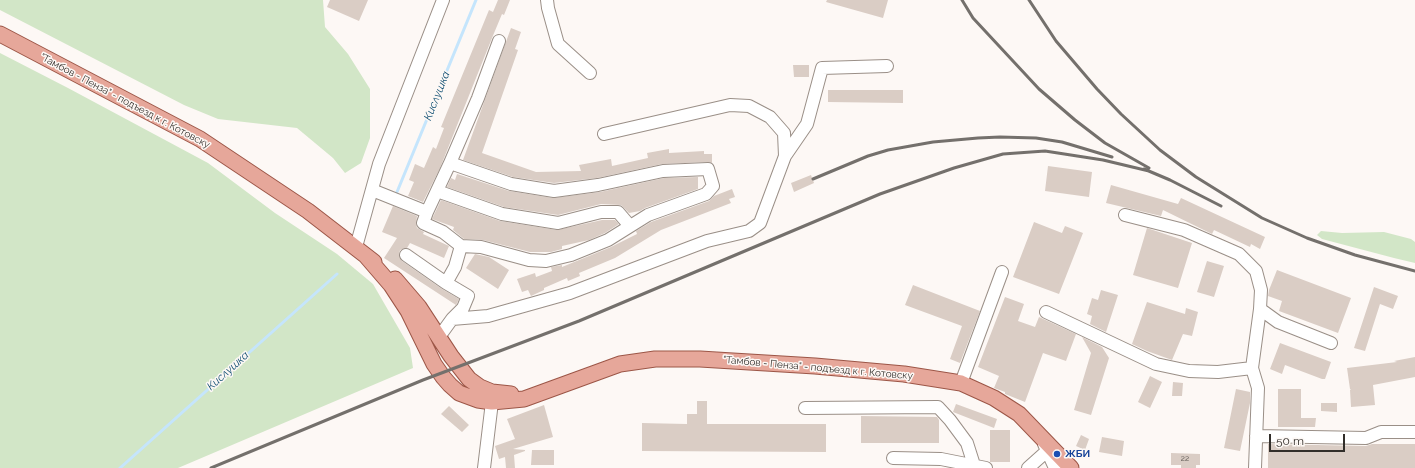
<!DOCTYPE html>
<html>
<head>
<meta charset="utf-8">
<style>
  body { margin:0 }
  #map { position:relative; width:1415px; height:468px; overflow:hidden; background:#fdf8f5; font-family:Raleway,sans-serif }
  canvas { display:block }
  .scale { position:absolute; left:1269px; top:434px; width:76px; height:18px; box-sizing:border-box; border:2px solid #322e2a; border-top:0; padding-left:5px; font-size:12px; line-height:14px; white-space:nowrap; color:#322e2a; -webkit-text-stroke:3px #fdf8f5; paint-order:stroke }
</style>
</head>
<body>
<div id="map">
<canvas width="1415" height="468"></canvas>
<div class="scale">50 m</div>
</div>
<script>
const c = document.querySelector('canvas').getContext('2d');
c.lineJoin = 'round';
function fillPath(path, color) {
  c.fillStyle = color;
  c.fill(path, 'evenodd');
}
function poly(rows) {
  const path = new Path2D();
  for (const r of rows) {
    path.moveTo(r[0], r[1]);
    for (let i = 2; i < r.length; i += 2) path.lineTo(r[i], r[i + 1]);
  }
  return path;
}
function stroke(path, color, width, dash) {
  c.strokeStyle = color;
  c.lineWidth = width;
  c.lineCap = dash ? 'butt' : 'round';
  c.setLineDash(dash || []);
  c.stroke(path);
}
function label(font, color, halo, rows, align = 'center') {
  c.font = font + ' Raleway,sans-serif';
  c.lineWidth = 3;
  c.setLineDash([]);
  c.textBaseline = 'middle';
  c.strokeStyle = halo;
  c.fillStyle = color;
  for (const [text, x, y, turn = 0] of rows) {
    c.save();
    c.translate(x, y);
    c.rotate((+turn || 0) * Math.PI / 180);
    c.textAlign = isNaN(turn) ? turn : align;
    if (halo) c.strokeText(text, 0, 0);
    c.fillText(text, 0, 0);
    c.restore();
  }
}
fillPath(poly([
  [0,0,323,0,325,27,348,54,370,89,370,138,361,163,345,173,333,158,297,128,218,119,184,105,0,10],
  [0,53,68,88,208,163,275,213,337,254,373,284,410,348,413,368,178,468,0,468],
  [1321,231,1342,233,1384,232,1411,239,1415,242,1415,263,1394,258,1322,239,1317,235]
]), '#d2e6c7');
stroke(poly([
  [397,192,476,0],
  [120,468,337,274]
]), '#c5e5fc', 3);
fillPath(poly([
  [330,0,368,0,359,21,327,7],
  [498,0,510,0,504,15,502,14,492,38,440,168,423,202,408,196,414,182,409,180,415,164,424,168,433,147,436,149,444,128,441,127,489,10,493,12],
  [827,0,888,0,883,18,826,2],
  [511,28,521,32,515,49,518,50,482,153,536,172,581,171,579,165,611,159,612,166,648,158,647,153,669,149,669,153,704,151,704,154,712,154,712,163,708,162,662,164,597,178,554,183,513,177,463,160],
  [793,65,809,65,809,77,794,77],
  [828,90,903,90,903,103,828,102],
  [1048,166,1092,172,1089,197,1045,191],
  [457,174,509,191,553,198,600,192,664,178,698,177,698,189,645,208,640,211,629,213,621,205,601,204,558,215,504,207,447,187,451,178,455,180],
  [811,175,814,183,794,192,791,183],
  [1111,185,1178,204,1181,198,1265,237,1260,249,1251,244,1250,247,1214,230,1212,234,1163,210,1161,216,1106,203],
  [732,189,735,197,729,199,731,203,661,230,615,258,579,273,580,276,568,281,567,278,544,288,544,290,531,296,528,290,522,292,517,279,535,273,536,277,552,271,551,267,562,265,562,267,611,247,637,234,636,231,651,222,709,201,714,196],
  [441,200,500,221,557,230,602,220,615,220,619,224,605,233,589,240,562,246,562,249,551,252,530,252,483,240,464,239,453,230,454,227,432,219],
  [393,206,417,216,416,224,417,228,424,232,423,234,449,246,444,258,410,243,407,248,400,250,399,255,402,261,442,289,459,299,456,305,384,258,397,238,382,232],
  [1034,222,1062,233,1065,226,1083,233,1059,294,1013,277],
  [1147,228,1192,243,1178,288,1133,275],
  [475,254,489,257,509,270,498,289,466,268],
  [1207,261,1224,266,1214,297,1197,292],
  [1277,270,1351,298,1338,333,1279,311,1282,301,1268,296,1269,290],
  [913,285,980,311,960,363,950,359,962,326,905,305],
  [1374,287,1398,296,1393,309,1380,304,1365,351,1354,348],
  [1101,290,1118,295,1106,332,1090,324,1092,316,1087,314,1092,298,1098,300],
  [1005,297,1024,304,1018,321,1035,327,1039,317,1076,334,1066,361,1043,353,1025,402,1005,394,1005,392,994,388,999,376,978,367],
  [1147,302,1185,314,1186,308,1198,312,1192,336,1183,334,1172,360,1147,351,1132,344],
  [1082,337,1102,347,1109,358,1091,415,1074,410,1091,353],
  [1280,343,1331,362,1325,379,1322,379,1285,365,1282,374,1270,369],
  [1415,357,1415,377,1373,385,1375,405,1351,407,1350,390,1351,390,1350,389,1347,368,1397,362,1394,361],
  [1150,376,1162,382,1150,408,1138,402],
  [1173,382,1183,383,1182,396,1172,396],
  [1236,389,1250,392,1250,403,1240,451,1224,448],
  [1278,389,1301,389,1301,418,1316,418,1315,427,1278,427],
  [697,401,707,401,707,424,826,424,826,452,642,451,642,423,687,424,687,414,697,414],
  [1321,403,1337,403,1337,412,1321,411],
  [956,404,997,419,994,428,953,412],
  [544,405,553,437,513,449,525,450,525,451,514,455,515,468,506,468,505,457,499,459,495,446,515,439,507,419],
  [449,406,469,425,462,432,441,414],
  [861,416,937,417,939,420,939,443,861,443],
  [990,430,1010,430,1010,462,990,462],
  [1081,435,1089,439,1085,450,1076,446],
  [1102,437,1124,441,1122,456,1099,452],
  [1268,444,1366,446,1372,444,1415,444,1415,468,1268,468],
  [532,450,554,450,554,465,531,465],
  [1171,453,1200,454,1200,465,1196,465,1196,468,1181,468,1181,465,1171,465]
]), '#dacdc5');
const minor = poly([
  [547,0,548,8,558,44,590,73],
  [604,134,730,105,749,106,770,117,784,133,785,156],
  [450,163,478,98,499,41],
  [372,190,427,212,423,223,443,232,461,246,481,247,529,260,546,261,571,255,608,240,648,215,706,194,713,186,708,169,663,171,598,185,554,191,511,184,450,163,427,212],
  [437,191,502,214,558,223,601,212,618,212,630,226],
  [1125,215,1184,230,1239,254,1256,271,1261,290,1260,309,1252,368],
  [356,247,379,164,443,0],
  [406,255,446,283,455,267,461,246],
  [446,283,468,296,463,308,452,319],
  [1260,309,1278,322,1331,343],
  [1046,312,1156,364,1189,371,1218,372,1252,368,1258,388,1255,468],
  [439,337,452,319,488,316,570,293,707,241,749,231,760,223,785,156,807,124,822,68,887,66],
  [961,383,1002,272],
  [805,408,938,407,950,420,967,443,974,465],
  [1256,436,1366,438,1381,432,1415,432],
  [1044,444,1055,468],
  [893,458,941,459,986,468],
  [484,468,492,402],
  [1028,468,1047,451]
]);
const major = poly([
  [0,34,200,139,308,211,374,262],
  [366,256,391,285,408,311,434,364,443,377,450,385,459,393,478,400,492,402,524,399,620,364,655,359,700,359,815,366,904,374,961,383,994,398,1019,414,1071,468],
  [395,279,419,307,451,356,469,379,480,387,492,392,511,394]
]);
stroke(minor, '#9a8f87', 14);
stroke(major, '#9c5647', 17);
stroke(minor, '#fff', 12);
stroke(major, '#e6a79a', 15);
stroke(poly([
  [962,0,973,18,1039,89,1075,120,1105,143,1149,168],
  [1029,0,1056,41,1097,89,1121,114,1160,150,1196,177,1262,218,1307,238,1355,255,1415,271],
  [1144,169,1170,180,1221,206],
  [813,179,868,156,888,150,933,142,978,138,1000,137,1036,138,1062,142,1112,157],
  [211,468,423,380,579,321,880,194,954,168,1003,154,1045,151,1103,160,1149,171]
]), '#74706c', 3);
for (const [x, y, r, color] of [
  [1057,454,4,"#1a4fb4"]
]) {
  const dot = new Path2D();
  dot.arc(x, y, r, 0, 2 * Math.PI);
  c.fillStyle = color;
  c.fill(dot);
  stroke(dot, '#fdf8f5', 1.5);
}
label('8px', '#5c5651', null, [
  ["22",1185,459]
]);
label('10px', '#322e2a', '#fdf8f5', [
  ["\"Тамбов - Пенза\" - подъезд к г. Котовску",125,101,28],
  ["\"Тамбов - Пенза\" - подъезд к г. Котовску",818,368,5]
]);
label('bold 10px', '#164399', '#fdf8f5', [
  ["ЖБИ",1065,454]
], 'left');
label('italic 11px', '#0f4e72', '#fdf8f5', [
  ["Кислушка",437,96,-68],
  ["Кислушка",228,371,-42]
]);
</script>
</body>
</html>
